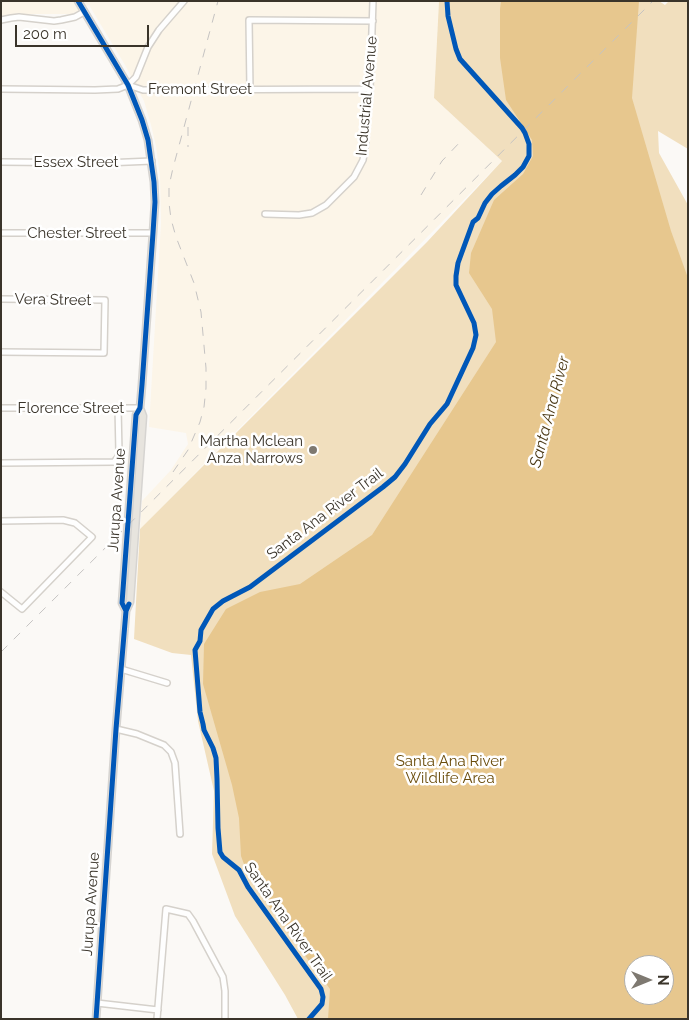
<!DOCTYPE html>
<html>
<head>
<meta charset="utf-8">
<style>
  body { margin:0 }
  #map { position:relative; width:689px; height:1020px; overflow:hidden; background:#fbf9f6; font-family:Raleway,sans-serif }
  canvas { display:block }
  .frame { position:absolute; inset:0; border:2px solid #3a342a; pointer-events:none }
  .north { position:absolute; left:624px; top:955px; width:50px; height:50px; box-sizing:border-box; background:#fff; border:1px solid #b0aeaa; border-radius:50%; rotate:90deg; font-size:14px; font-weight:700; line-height:20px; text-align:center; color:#3a342a }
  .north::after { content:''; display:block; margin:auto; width:18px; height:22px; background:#7e7971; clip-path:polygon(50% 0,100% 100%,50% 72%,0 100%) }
  .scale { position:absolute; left:15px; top:25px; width:134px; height:22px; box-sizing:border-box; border:2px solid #3a342a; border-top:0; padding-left:6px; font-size:15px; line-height:18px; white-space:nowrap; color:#3a342a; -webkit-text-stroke:4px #fff; paint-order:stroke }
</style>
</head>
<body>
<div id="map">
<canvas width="689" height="1020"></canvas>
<div class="frame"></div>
<div class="north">N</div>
<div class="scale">200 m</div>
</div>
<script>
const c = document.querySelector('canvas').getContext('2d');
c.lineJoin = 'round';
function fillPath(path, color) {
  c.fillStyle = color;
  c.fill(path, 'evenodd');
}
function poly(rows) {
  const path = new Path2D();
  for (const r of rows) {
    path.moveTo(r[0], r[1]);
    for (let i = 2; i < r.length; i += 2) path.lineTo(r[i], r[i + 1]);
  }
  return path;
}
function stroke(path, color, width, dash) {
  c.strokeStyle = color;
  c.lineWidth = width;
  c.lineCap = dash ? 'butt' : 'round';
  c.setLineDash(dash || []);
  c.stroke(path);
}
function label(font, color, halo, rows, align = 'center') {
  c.font = font + ' Raleway,sans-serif';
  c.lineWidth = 5;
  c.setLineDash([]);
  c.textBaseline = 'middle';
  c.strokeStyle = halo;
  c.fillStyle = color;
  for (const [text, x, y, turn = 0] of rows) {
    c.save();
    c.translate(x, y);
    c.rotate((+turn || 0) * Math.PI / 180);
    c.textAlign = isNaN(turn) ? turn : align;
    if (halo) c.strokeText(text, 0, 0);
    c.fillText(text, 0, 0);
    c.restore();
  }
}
fillPath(poly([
  [1,1,439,1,434,98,502,161,140,529,142,501,171,470,188,444,186,433,149,427,161,223,160,177,156,146,151,125,144,101,125,65,89,5,72,14,21,14,5,15,1,17]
]), '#fcf5e8');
fillPath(poly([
  [439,1,659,1,665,5,669,1,688,1,688,149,658,131,659,153,688,205,688,1019,298,1019,285,995,235,916,212,854,214,791,198,721,191,655,172,653,134,639,140,529,427,242,502,161,434,98],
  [634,965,664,965,664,995,634,995]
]), '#f1dfbe');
fillPath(poly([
  [501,1,639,1,632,98,671,231,688,278,688,1019,328,1019,330,989,279,921,248,875,241,856,239,818,232,785,203,684,204,644,226,609,260,592,300,584,372,535,496,342,492,309,469,273,471,253,494,200,523,174,533,156,532,140,506,100,500,58,500,9],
  [634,965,664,965,664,995,634,995]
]), '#e7c78e');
const minor = poly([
  [1,20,11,18,19,17,54,21,61,20,75,17,84,12],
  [128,85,136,77,148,47,159,30,184,1],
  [1,89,95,90,118,89,128,85,143,90,370,89],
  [250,90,249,20,373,21],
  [1,162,105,163,152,161],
  [265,214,299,215,312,213,326,205,354,177,363,160,366,142,366,116,370,89,373,1],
  [1,233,153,233],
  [1,299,105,300,104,353,1,352],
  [1,408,140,408],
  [1,463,114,462,118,457,119,453,118,407],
  [1,521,63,520,75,523,92,537,22,609,1,592],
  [121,669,167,683],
  [116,729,137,734,164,745,171,752,175,763,180,834],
  [97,1003,158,1010],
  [157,1019,166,909,188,914,193,921,223,977,225,991,225,1019]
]);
const major = poly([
  [78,1,128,85,142,120,148,140,154,182,155,202,153,233,142,385,140,408,136,415,122,603,126,611],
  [96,1019,116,729,126,611,130,602,143,416,140,408]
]);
stroke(minor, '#d5d1cb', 8);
stroke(major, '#d6d4d1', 9);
stroke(minor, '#fefefe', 5);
stroke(major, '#e7e4de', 6);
stroke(poly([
  [188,127,188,147],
  [421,195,442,161,461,141],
  [173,472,188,450,200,422,204,407,206,388,206,368,201,312,194,283,176,237,171,219,169,203,169,186,173,168,218,1],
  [1,652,653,1]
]), '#c5c3c2', 1, [9, 9]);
stroke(poly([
  [78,1,128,85,142,120,148,140,154,182,155,202,153,233,142,385,140,408,136,415,122,603,126,611],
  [96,1019,116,729,126,611,129,604],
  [309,1019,322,1004,323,997,321,989,248,887,239,870,223,857,220,852,218,828,217,779,216,758,213,748,204,730,203,724,200,712,195,650,200,641,201,630,213,609,223,601,250,587,383,487,395,477,405,464,430,424,447,404,473,348,476,335,474,323,456,285,456,276,458,263,473,222,478,218,485,203,492,194,501,186,515,175,523,167,529,156,529,144,525,133,522,128,460,59,456,49,448,16,447,1]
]), '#0057b8', 5);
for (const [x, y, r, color] of [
  [313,450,5,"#7e7971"]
]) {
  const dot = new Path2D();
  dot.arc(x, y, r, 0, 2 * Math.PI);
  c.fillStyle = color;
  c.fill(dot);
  stroke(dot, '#fff', 2);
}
label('15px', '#3a342a', '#fff', [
  ["Fremont Street",200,89],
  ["Industrial Avenue",367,96,-85],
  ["Essex Street",76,162],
  ["Chester Street",77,233],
  ["Vera Street",53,300,1],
  ["Florence Street",71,408],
  ["Jurupa Avenue",117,500,-86],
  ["Santa Ana River Trail",325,514,-37],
  ["Jurupa Avenue",91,904,-86],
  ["Santa Ana River Trail",288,922,55]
]);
label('15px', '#3a342a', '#fff', [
  ["Martha Mclean",303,441],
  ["Anza Narrows",303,458]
], 'right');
label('15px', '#6a4c0b', '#fff', [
  ["Santa Ana River",450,761],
  ["Wildlife Area",450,778]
]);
label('italic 16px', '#4a3815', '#fff', [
  ["Santa Ana River",550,412,-75]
]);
</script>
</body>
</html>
